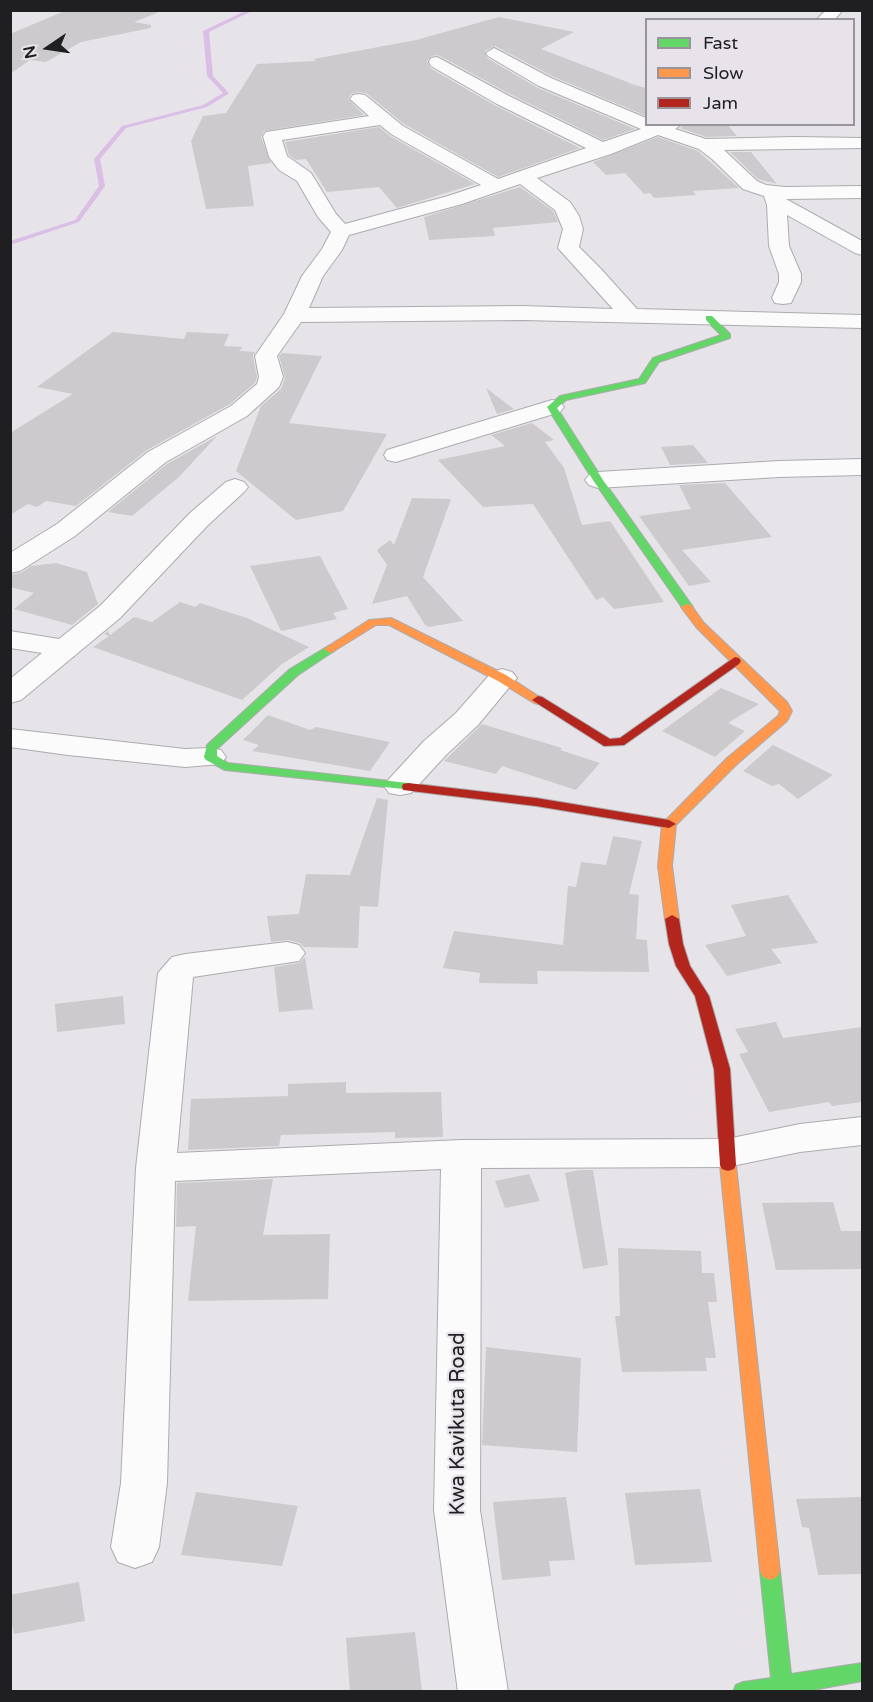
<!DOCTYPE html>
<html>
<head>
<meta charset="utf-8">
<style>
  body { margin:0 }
  #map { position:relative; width:873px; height:1702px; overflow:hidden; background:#e7e4e9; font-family:"Varela Round",sans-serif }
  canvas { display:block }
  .frame { position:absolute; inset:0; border:12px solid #1f1e20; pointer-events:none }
  .legend { position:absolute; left:645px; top:18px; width:210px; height:108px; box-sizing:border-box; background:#e8e3ea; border:2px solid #989499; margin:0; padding:8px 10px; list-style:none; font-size:18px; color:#1f1e20 }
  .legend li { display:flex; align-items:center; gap:12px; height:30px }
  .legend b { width:30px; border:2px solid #989499 }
  .north { position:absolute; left:18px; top:18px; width:60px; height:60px; -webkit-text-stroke:4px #e8e3ea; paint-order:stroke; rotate:257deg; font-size:16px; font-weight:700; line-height:24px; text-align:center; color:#1f1e20 }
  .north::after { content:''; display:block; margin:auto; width:21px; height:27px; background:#1f1e20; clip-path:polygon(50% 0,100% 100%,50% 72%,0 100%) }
</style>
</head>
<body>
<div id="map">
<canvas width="873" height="1702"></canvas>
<div class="frame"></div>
<ul class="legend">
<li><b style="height:8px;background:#63d668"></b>Fast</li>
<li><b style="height:8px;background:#ff974d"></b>Slow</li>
<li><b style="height:8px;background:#b3261e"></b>Jam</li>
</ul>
<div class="north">N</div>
</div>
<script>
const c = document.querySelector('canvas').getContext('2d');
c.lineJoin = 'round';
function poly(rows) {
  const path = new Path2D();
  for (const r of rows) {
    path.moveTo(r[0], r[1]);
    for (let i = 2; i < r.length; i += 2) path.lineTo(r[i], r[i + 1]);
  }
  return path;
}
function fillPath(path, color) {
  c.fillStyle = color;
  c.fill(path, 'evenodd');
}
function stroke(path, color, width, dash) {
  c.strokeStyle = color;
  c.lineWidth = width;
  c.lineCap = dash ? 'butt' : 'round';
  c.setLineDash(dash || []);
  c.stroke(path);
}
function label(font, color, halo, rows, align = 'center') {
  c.font = font + ' "Varela Round",sans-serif';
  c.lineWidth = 4.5;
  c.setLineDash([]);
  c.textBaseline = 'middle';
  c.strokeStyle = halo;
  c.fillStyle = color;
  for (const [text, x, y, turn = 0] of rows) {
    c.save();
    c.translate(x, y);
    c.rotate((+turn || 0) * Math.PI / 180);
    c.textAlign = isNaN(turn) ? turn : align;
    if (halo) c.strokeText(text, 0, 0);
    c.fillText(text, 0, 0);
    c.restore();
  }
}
fillPath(poly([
  [247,10,254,10,209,32,213,76,228,92,228,94,207,107,126,128,100,159,105,186,79,222,10,245,10,241,75,220,99,186,94,159,122,126,203,105,223,93,207,76,203,31,247,10]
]), '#dbbee6');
fillPath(poly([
  [67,10,157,10,157,13,134,22,151,25,151,28,81,42,46,62,30,60,10,74,10,34],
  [499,17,574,32,541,49,630,83,628,83,646,88,646,116,552,76,495,46,485,51,487,58,538,88,635,129,603,140,510,94,438,55,431,56,427,61,430,68,496,106,580,148,498,177,404,124,366,93,359,92,351,94,348,99,364,115,264,131,261,137,271,163,248,166,254,206,206,209,191,141,203,116,226,113,257,64,316,61,314,59,416,40],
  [727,124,737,136,706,137,680,128,683,126],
  [379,127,390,136,475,184,397,208,379,187,327,192,306,159,296,160,289,155,285,142],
  [658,137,698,151,739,188,693,191,696,195,654,198,650,193,644,194,625,173,606,175,593,162],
  [730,152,751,152,777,184,758,179],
  [520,187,553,211,558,222,493,228,495,236,429,240,424,217],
  [113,332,184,339,187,332,229,334,224,346,242,347,240,351,255,352,253,356,257,377,255,383,230,404,147,450,76,506,46,501,37,507,28,504,10,515,10,433,73,394,37,387],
  [282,353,322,356,289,423,387,434,343,511,296,520,236,471,261,406,281,389,285,378,279,356],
  [486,388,514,409,497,414],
  [532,423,554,440,545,442,564,468,582,525,610,521,664,602,614,609,603,597,596,600,533,504,483,507,438,460,505,446,491,435],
  [217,436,179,477,132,516,108,512,167,464],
  [693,445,708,463,670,465,661,447],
  [725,483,772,537,682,550,711,582,689,586,639,516,691,509,679,485],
  [412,498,451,499,423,577,463,621,429,627,425,625,407,596,372,604,387,565,377,550,390,540,394,545],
  [320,556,348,609,333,613,337,619,281,631,250,566],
  [56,563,87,572,98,604,72,625,14,609,34,593,10,587,10,575,21,573,31,566],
  [180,602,195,607,200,603,247,618,309,647,282,664,242,700,93,647,109,636,104,634,108,631,110,635,134,617,152,622],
  [721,688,759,704,728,723,745,731,715,757,662,731],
  [268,715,310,730,316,727,390,742,370,771,252,751,259,745,243,740],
  [482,724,562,748,560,750,600,763,576,790,502,766,496,774,444,761],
  [773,745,833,775,798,799,779,784,772,786,743,771],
  [377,798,388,800,378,907,360,906,358,948,304,947,300,943,288,940,271,942,267,916,299,914,306,874,350,875],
  [613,836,642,841,629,894,639,895,636,939,647,940,649,972,537,971,538,984,479,983,480,973,443,968,454,931,563,945,568,886,576,887,581,862,606,865],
  [788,895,818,943,771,949,782,963,727,976,705,945,746,936,731,905],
  [305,957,313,1009,279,1012,274,967,299,963],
  [123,996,125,1024,57,1032,55,1004],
  [776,1022,783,1038,862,1027,862,1102,832,1106,829,1102,769,1112,739,1054,748,1052,735,1029],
  [346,1082,346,1093,441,1092,443,1137,395,1138,395,1132,281,1135,279,1146,188,1150,191,1099,288,1096,288,1084],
  [579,1170,593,1170,608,1265,583,1269,565,1173],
  [529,1174,540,1201,505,1208,495,1181],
  [273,1179,263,1235,330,1234,328,1299,188,1301,196,1226,176,1227,177,1183],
  [833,1202,841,1231,862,1231,862,1269,776,1270,762,1203],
  [618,1248,701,1251,702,1273,714,1273,717,1302,708,1302,716,1358,705,1358,707,1371,622,1372,615,1316,620,1316],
  [486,1347,581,1358,577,1452,482,1445],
  [700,1489,712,1562,635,1565,625,1493],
  [196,1492,298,1506,282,1566,181,1555],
  [566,1497,575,1560,549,1561,551,1576,502,1580,493,1502],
  [862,1497,862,1574,818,1575,809,1528,802,1527,796,1499],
  [79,1582,85,1621,14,1634,10,1615,10,1595],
  [415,1632,422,1692,350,1692,346,1638]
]), '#cccacd');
const street = poly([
  [826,10,843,10,834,20,816,20,826,10],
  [494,48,551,78,646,118,646,124,682,124,675,129,706,139,796,137,862,138,862,148,724,150,757,181,766,185,785,187,862,186,862,198,786,199,862,241,862,255,855,253,787,215,789,246,801,274,801,282,791,303,783,304,775,303,772,298,779,282,779,274,769,246,767,205,764,196,743,189,712,159,699,149,658,135,611,154,537,178,570,202,579,216,583,229,579,247,601,269,637,309,862,315,862,328,523,320,301,322,277,356,283,377,279,387,247,416,166,462,75,536,20,571,10,573,10,553,57,524,148,452,231,406,257,384,259,377,255,356,284,314,302,276,322,249,331,232,318,217,297,181,279,170,269,157,263,136,266,132,369,116,350,99,353,95,359,94,365,95,403,126,498,179,586,148,497,104,431,66,429,62,431,58,437,57,509,96,603,142,641,129,539,86,488,56,486,53,494,48],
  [380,125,391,134,481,185,448,196,345,224,336,214,311,173,287,156,282,140,380,125],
  [520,184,555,210,563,229,558,248,613,309,523,306,309,308,323,276,342,250,349,235,462,204,520,184],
  [552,400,560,402,564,407,560,412,396,462,387,460,384,455,387,450,552,400],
  [862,459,862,475,779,477,598,488,589,485,585,480,589,475,598,472,779,461,862,459],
  [235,479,244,482,248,487,244,492,208,525,120,618,21,700,10,703,10,679,42,653,10,648,10,631,59,639,100,606,190,513,226,482,235,479],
  [502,669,512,672,517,678,478,725,446,755,411,793,400,795,389,793,384,786,389,779,424,741,456,713,492,672,502,669],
  [10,729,185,749,210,748,221,750,226,757,221,764,185,767,68,755,10,747,10,729],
  [287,942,299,945,305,953,299,961,193,977,177,1153,461,1140,727,1139,800,1124,862,1117,862,1145,800,1152,727,1167,481,1168,480,1510,508,1692,458,1692,434,1510,441,1169,175,1181,167,1483,159,1547,152,1562,135,1568,118,1562,111,1547,121,1483,136,1168,158,973,172,957,185,954,287,942]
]);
const fast = poly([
  [706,316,712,316,730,334,730,338,659,362,645,383,566,400,557,408,603,480,693,607,687,610,683,609,593,480,547,407,560,396,639,379,653,358,721,335,706,320,706,316],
  [330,645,336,649,334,651,298,675,217,749,217,756,228,763,408,783,413,784,414,787,413,790,225,770,206,760,204,757,207,745,290,669,330,645],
  [770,1562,777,1565,780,1571,791,1674,862,1663,862,1681,802,1692,733,1692,736,1685,743,1682,771,1678,760,1571,763,1565,770,1562]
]);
const slow = poly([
  [687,604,691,605,704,623,787,702,792,711,787,721,737,764,676,825,672,866,679,919,672,923,665,919,658,866,662,824,727,758,778,716,780,711,696,627,681,607,687,604],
  [391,618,506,675,544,700,538,704,534,703,498,681,389,625,376,625,334,651,330,653,324,649,369,620,391,618],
  [728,1159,734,1161,736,1165,780,1571,777,1577,770,1580,763,1577,760,1571,720,1165,722,1161,728,1159]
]);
const jam = poly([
  [735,657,739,658,741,661,739,664,624,745,604,746,532,700,538,696,542,697,610,739,620,738,735,657],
  [408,783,536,798,669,820,676,824,669,828,536,806,403,790,402,787,403,784,408,783],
  [672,915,679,919,683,944,690,966,709,996,730,1069,736,1165,734,1169,728,1171,722,1169,720,1165,714,1069,695,996,676,966,669,944,665,919,672,915]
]);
stroke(street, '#adabae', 2);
stroke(fast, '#adabae', 2);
stroke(slow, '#adabae', 2);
stroke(jam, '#adabae', 2);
fillPath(street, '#fbfbfc');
fillPath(fast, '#63d668');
fillPath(slow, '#ff974d');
fillPath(jam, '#b3261e');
label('20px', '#1f1e20', '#e8e3ea', [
  ["Kwa Kavikuta Road",459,1424,-90]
]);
</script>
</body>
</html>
